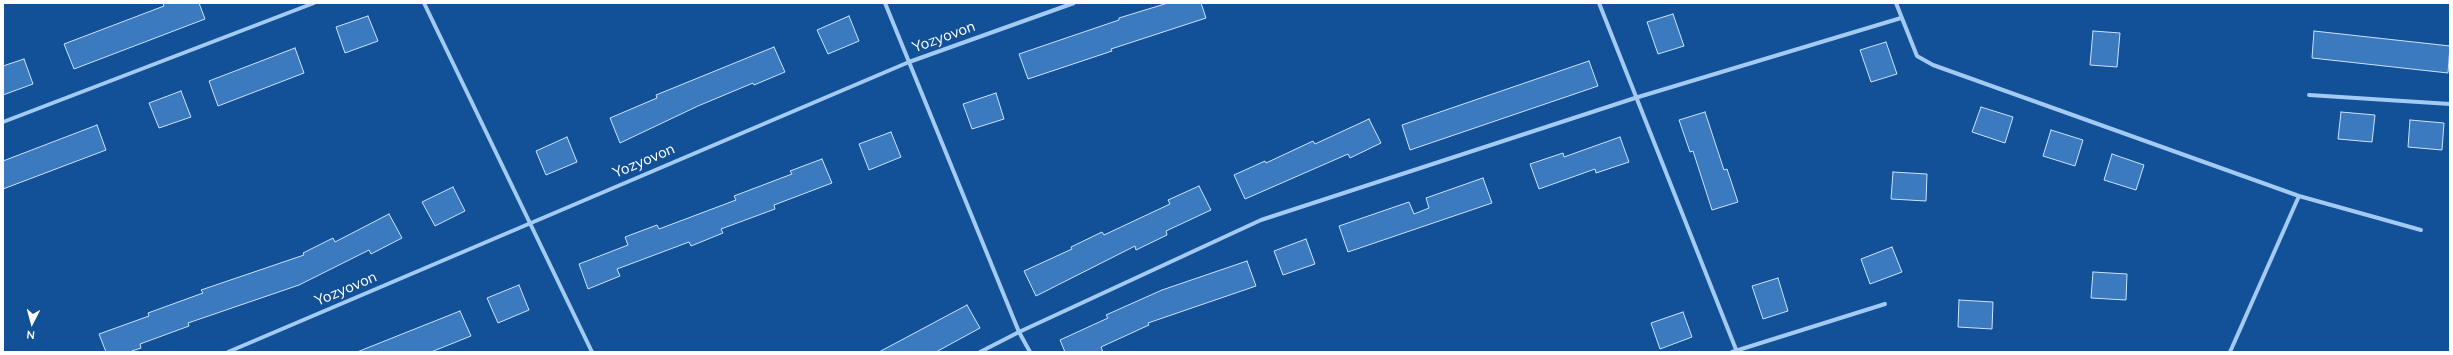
<!DOCTYPE html>
<html>
<head>
<meta charset="utf-8">
<style>
  body { margin:0 }
  #map { position:relative; width:2453px; height:355px; overflow:hidden; background:#125097; font-family:Mulish,sans-serif }
  canvas { display:block }
  .frame { position:absolute; inset:0; border:4px solid #fff; pointer-events:none }
  .north { position:absolute; left:12px; top:303px; width:40px; height:40px; -webkit-text-stroke:3px #125097; paint-order:stroke; rotate:186deg; font-size:11px; font-weight:700; line-height:16px; text-align:center; color:#fff }
  .north::after { content:''; display:block; margin:auto; width:14px; height:18px; background:#fff; clip-path:polygon(50% 0,100% 100%,50% 72%,0 100%) }
</style>
</head>
<body>
<div id="map">
<canvas width="2453" height="355"></canvas>
<div class="frame"></div>
<div class="north">N</div>
</div>
<script>
const c = document.querySelector('canvas').getContext('2d');
c.lineJoin = 'round';
function fillPath(path, color) {
  c.fillStyle = color;
  c.fill(path, 'evenodd');
}
function poly(rows) {
  const path = new Path2D();
  for (const r of rows) {
    path.moveTo(r[0], r[1]);
    for (let i = 2; i < r.length; i += 2) path.lineTo(r[i], r[i + 1]);
  }
  return path;
}
function stroke(path, color, width, dash) {
  c.strokeStyle = color;
  c.lineWidth = width;
  c.lineCap = dash ? 'butt' : 'round';
  c.setLineDash(dash || []);
  c.stroke(path);
}
function label(font, color, halo, rows, align = 'center') {
  c.font = font + ' Mulish,sans-serif';
  c.lineWidth = 3;
  c.setLineDash([]);
  c.textBaseline = 'middle';
  c.strokeStyle = halo;
  c.fillStyle = color;
  for (const [text, x, y, turn = 0] of rows) {
    c.save();
    c.translate(x, y);
    c.rotate((+turn || 0) * Math.PI / 180);
    c.textAlign = isNaN(turn) ? turn : align;
    if (halo) c.strokeText(text, 0, 0);
    c.fillText(text, 0, 0);
    c.restore();
  }
}
const building = poly([
  [163,3,199,3,205,19,74,69,64,44,164,6,163,3],
  [1168,3,1201,3,1206,18,1111,49,1112,51,1028,79,1019,54,1119,20,1119,18,1168,3],
  [1673,14,1684,46,1658,54,1647,22,1673,14],
  [368,16,378,41,345,53,336,27,368,16],
  [849,16,859,41,828,54,817,30,849,16],
  [2093,31,2120,33,2117,67,2090,65,2093,31],
  [2314,31,2450,46,2448,73,2312,58,2314,31],
  [1886,42,1897,74,1871,82,1860,50,1886,42],
  [774,47,785,72,754,85,753,83,698,106,620,143,610,118,657,98,656,95,774,47],
  [295,48,304,73,218,106,209,81,295,48],
  [24,59,33,84,3,95,3,66,24,59],
  [1589,61,1598,86,1410,150,1402,125,1589,61],
  [181,91,191,117,159,128,149,103,181,91],
  [996,93,1004,119,972,129,963,104,996,93],
  [1981,107,2013,117,2005,143,1972,132,1981,107],
  [1705,112,1724,170,1727,169,1738,202,1712,210,1693,151,1690,152,1679,120,1705,112],
  [2341,112,2375,115,2372,142,2338,139,2341,112],
  [1369,119,1381,143,1350,158,1348,154,1245,199,1234,175,1265,161,1266,163,1313,141,1315,144,1369,119],
  [2410,120,2444,123,2442,150,2408,147,2410,120],
  [97,125,106,150,3,189,3,161,97,125],
  [2051,130,2083,140,2075,166,2043,156,2051,130],
  [891,132,901,157,869,170,859,144,891,132],
  [567,137,577,162,546,175,536,151,567,137],
  [1620,137,1629,162,1596,173,1595,169,1539,189,1530,164,1563,153,1564,157,1620,137],
  [2112,154,2144,165,2136,190,2104,180,2112,154],
  [822,159,832,183,774,205,775,209,721,229,723,233,691,246,689,242,617,269,620,276,588,289,579,264,628,245,625,237,657,225,659,229,736,200,734,196,792,174,790,171,822,159],
  [1893,172,1927,174,1926,201,1891,199,1893,172],
  [1483,178,1492,203,1348,252,1339,226,1409,202,1414,214,1429,208,1426,198,1483,178],
  [1199,186,1211,210,1166,231,1167,235,1136,250,1135,246,1036,296,1024,271,1072,249,1071,247,1102,232,1104,235,1170,204,1168,200,1199,186],
  [453,187,465,211,435,226,422,202,453,187],
  [389,214,402,238,371,254,369,250,299,285,188,323,189,326,140,344,141,348,129,352,106,352,99,334,149,316,148,313,203,293,201,290,304,255,303,253,333,238,335,242,389,214],
  [1306,239,1315,264,1283,275,1274,251,1306,239],
  [1892,247,1902,272,1870,284,1861,259,1892,247],
  [1247,261,1256,286,1148,323,1149,325,1101,347,1103,352,1065,352,1060,340,1108,318,1106,315,1162,290,1247,261],
  [2093,272,2127,274,2126,300,2091,298,2093,272],
  [1778,278,1788,311,1763,319,1752,286,1778,278],
  [519,285,529,310,498,323,487,298,519,285],
  [1959,300,1993,302,1992,329,1958,327,1959,300],
  [967,305,980,328,936,352,879,352,967,305],
  [460,311,471,336,431,352,357,352,460,311],
  [1683,312,1692,337,1660,349,1651,323,1683,312]
]);
fillPath(building, '#3b7abf');
stroke(building, '#cbe3fd', 1);
stroke(poly([
  [424,3,592,352],
  [885,3,1019,332,1030,352],
  [1599,3,1737,352],
  [1896,3,1917,56,1933,65,2299,196,2421,230],
  [2309,95,2450,104],
  [3,122,314,3],
  [228,352,909,62,1074,3],
  [980,352,1019,332,1261,220,1635,98,1901,18],
  [1732,352,1885,304],
  [2230,352,2299,196]
]), '#a3caf3', 4);
label('15px', '#fff', '#125097', [
  ["Yozyovon",944,37,-20],
  ["Yozyovon",644,161,-23],
  ["Yozyovon",346,289,-23]
]);
</script>
</body>
</html>
